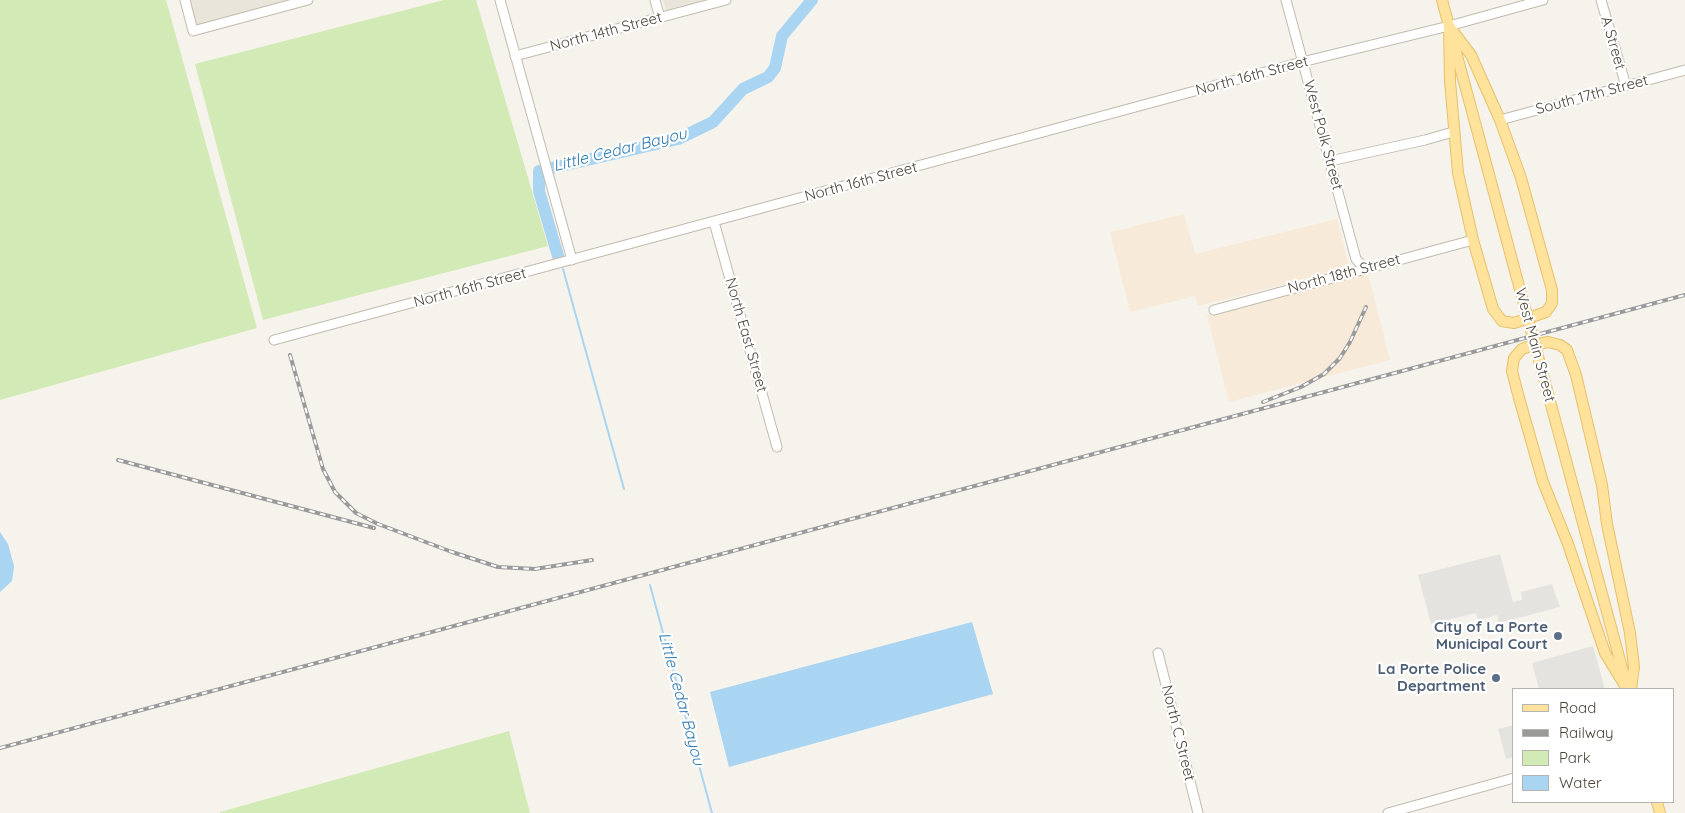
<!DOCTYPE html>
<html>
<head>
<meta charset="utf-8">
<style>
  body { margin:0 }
  #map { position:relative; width:1685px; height:813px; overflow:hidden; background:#f6f3ec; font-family:Quicksand,sans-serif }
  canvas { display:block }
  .legend { position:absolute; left:1512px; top:688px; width:162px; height:115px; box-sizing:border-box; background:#fff; border:1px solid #b7b4b0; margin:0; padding:6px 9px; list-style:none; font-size:15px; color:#4b4439 }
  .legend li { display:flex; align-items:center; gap:10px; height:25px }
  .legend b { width:25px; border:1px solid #b7b4b0 }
</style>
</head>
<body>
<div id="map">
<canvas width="1685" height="813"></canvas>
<ul class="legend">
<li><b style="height:6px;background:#ffe39c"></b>Road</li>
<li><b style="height:6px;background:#9a9a9a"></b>Railway</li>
<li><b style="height:14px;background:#d2eab5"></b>Park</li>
<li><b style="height:14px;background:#a9d4f2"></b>Water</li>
</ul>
</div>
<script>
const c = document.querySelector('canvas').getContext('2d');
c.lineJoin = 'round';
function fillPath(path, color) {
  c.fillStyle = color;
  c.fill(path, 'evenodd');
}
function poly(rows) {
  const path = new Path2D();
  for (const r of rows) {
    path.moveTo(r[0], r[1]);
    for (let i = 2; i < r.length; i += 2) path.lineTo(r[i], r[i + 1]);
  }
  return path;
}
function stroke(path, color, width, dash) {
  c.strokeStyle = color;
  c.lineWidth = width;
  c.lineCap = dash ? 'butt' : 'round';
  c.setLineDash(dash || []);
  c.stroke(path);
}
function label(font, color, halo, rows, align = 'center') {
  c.font = font + ' Quicksand,sans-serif';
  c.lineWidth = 4.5;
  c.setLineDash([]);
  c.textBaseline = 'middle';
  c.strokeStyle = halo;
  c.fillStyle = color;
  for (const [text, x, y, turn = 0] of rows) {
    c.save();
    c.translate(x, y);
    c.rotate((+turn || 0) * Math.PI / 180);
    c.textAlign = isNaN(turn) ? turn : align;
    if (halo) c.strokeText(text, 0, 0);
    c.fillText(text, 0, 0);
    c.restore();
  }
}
fillPath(poly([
  [190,0,293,0,196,27],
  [663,0,705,0,666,11]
]), '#eae5da');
fillPath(poly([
  [1184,214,1195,254,1337,219,1349,268,1198,306,1195,296,1130,312,1110,232],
  [1368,273,1390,360,1229,402,1207,315]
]), '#f7ead8');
fillPath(poly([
  [0,0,166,0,257,328,0,400],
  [444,0,476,0,548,246,263,320,195,64],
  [509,731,530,813,220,813,220,812]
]), '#d2eab5');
fillPath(poly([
  [1500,554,1513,602,1522,600,1521,592,1552,584,1560,607,1499,623,1497,615,1478,620,1476,613,1431,624,1418,575],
  [1593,646,1605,689,1539,689,1532,663],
  [1514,725,1514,757,1506,759,1498,729]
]), '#e5e3e0');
fillPath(poly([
  [0,532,8,544,14,566,12,581,0,592],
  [972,622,993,694,729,767,710,692]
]), '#a9d4f2');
stroke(poly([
  [563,269,624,489],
  [650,585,712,813]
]), '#a9d4f2', 2);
stroke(poly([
  [558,256,539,191,539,171,678,139,713,122,743,89,768,77,775,68,782,36,812,0]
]), '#a9d4f2', 12);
const minor = poly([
  [185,0,193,31,308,0],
  [500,0,572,260],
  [655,0,660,18],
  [1286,0,1356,259,1364,268],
  [1601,0,1626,86],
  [515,56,726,0],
  [1500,120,1685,70],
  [1330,161,1425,140,1453,132],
  [714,222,777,447],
  [1214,310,1473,240],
  [274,340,1302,62,1449,26,1543,0],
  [1158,653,1198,813],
  [1388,813,1514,778]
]);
const major = poly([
  [1442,0,1522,297],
  [1449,26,1471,55,1500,120,1521,178,1552,290,1552,303,1546,312,1514,323,1502,321,1493,309,1473,240,1458,173,1450,81,1449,26],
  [1543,375,1625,679],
  [1627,689,1605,653,1568,544,1543,482,1519,398,1512,371,1514,358,1522,349,1533,345,1548,342,1560,345,1567,350,1576,375,1602,485,1607,524,1630,633,1634,667,1631,689],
  [1657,802,1660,813]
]);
stroke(minor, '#c2bbae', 11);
stroke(major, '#e6c16a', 12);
stroke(minor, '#fff', 9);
stroke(major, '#ffe39c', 10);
const rail = poly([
  [290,355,323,469,335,492,356,513,378,524,452,552,498,567,535,569,592,560],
  [1263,402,1301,387,1324,374,1340,358,1350,342,1366,307],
  [118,460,374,528],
  [0,748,1685,295]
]);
stroke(rail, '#9a9a9a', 4);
stroke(rail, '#fff', 2, [5.5]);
const majorBridge = poly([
  [1522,297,1543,375]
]);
stroke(majorBridge, '#e6c16a', 12, []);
stroke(majorBridge, '#ffe39c', 10);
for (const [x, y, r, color] of [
  [1558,636,5,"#5c6f8a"],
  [1496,678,5,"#5c6f8a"]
]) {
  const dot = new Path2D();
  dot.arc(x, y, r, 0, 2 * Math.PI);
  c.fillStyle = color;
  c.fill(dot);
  stroke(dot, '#fff', 2);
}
label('15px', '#4b4439', '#fff', [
  ["North 14th Street",606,32,-15],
  ["A Street",1613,43,74],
  ["North 16th Street",1252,76,-15],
  ["South 17th Street",1592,95,-15],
  ["West Polk Street",1323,135,75],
  ["North 16th Street",861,182,-15],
  ["North 18th Street",1344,274,-15],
  ["North 16th Street",470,288,-15],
  ["North East Street",746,335,74],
  ["West Main Street",1535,345,75],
  ["North C Street",1178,733,76]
]);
label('bold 15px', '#4e5e75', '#fff', [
  ["City of La Porte",1548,627],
  ["Municipal Court",1548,644],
  ["La Porte Police",1486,669],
  ["Department",1486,686]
], 'right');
label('italic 16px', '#2e7ab2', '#fff', [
  ["Little Cedar Bayou",620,150,-14],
  ["Little Cedar Bayou",681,699,75]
]);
</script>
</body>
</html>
